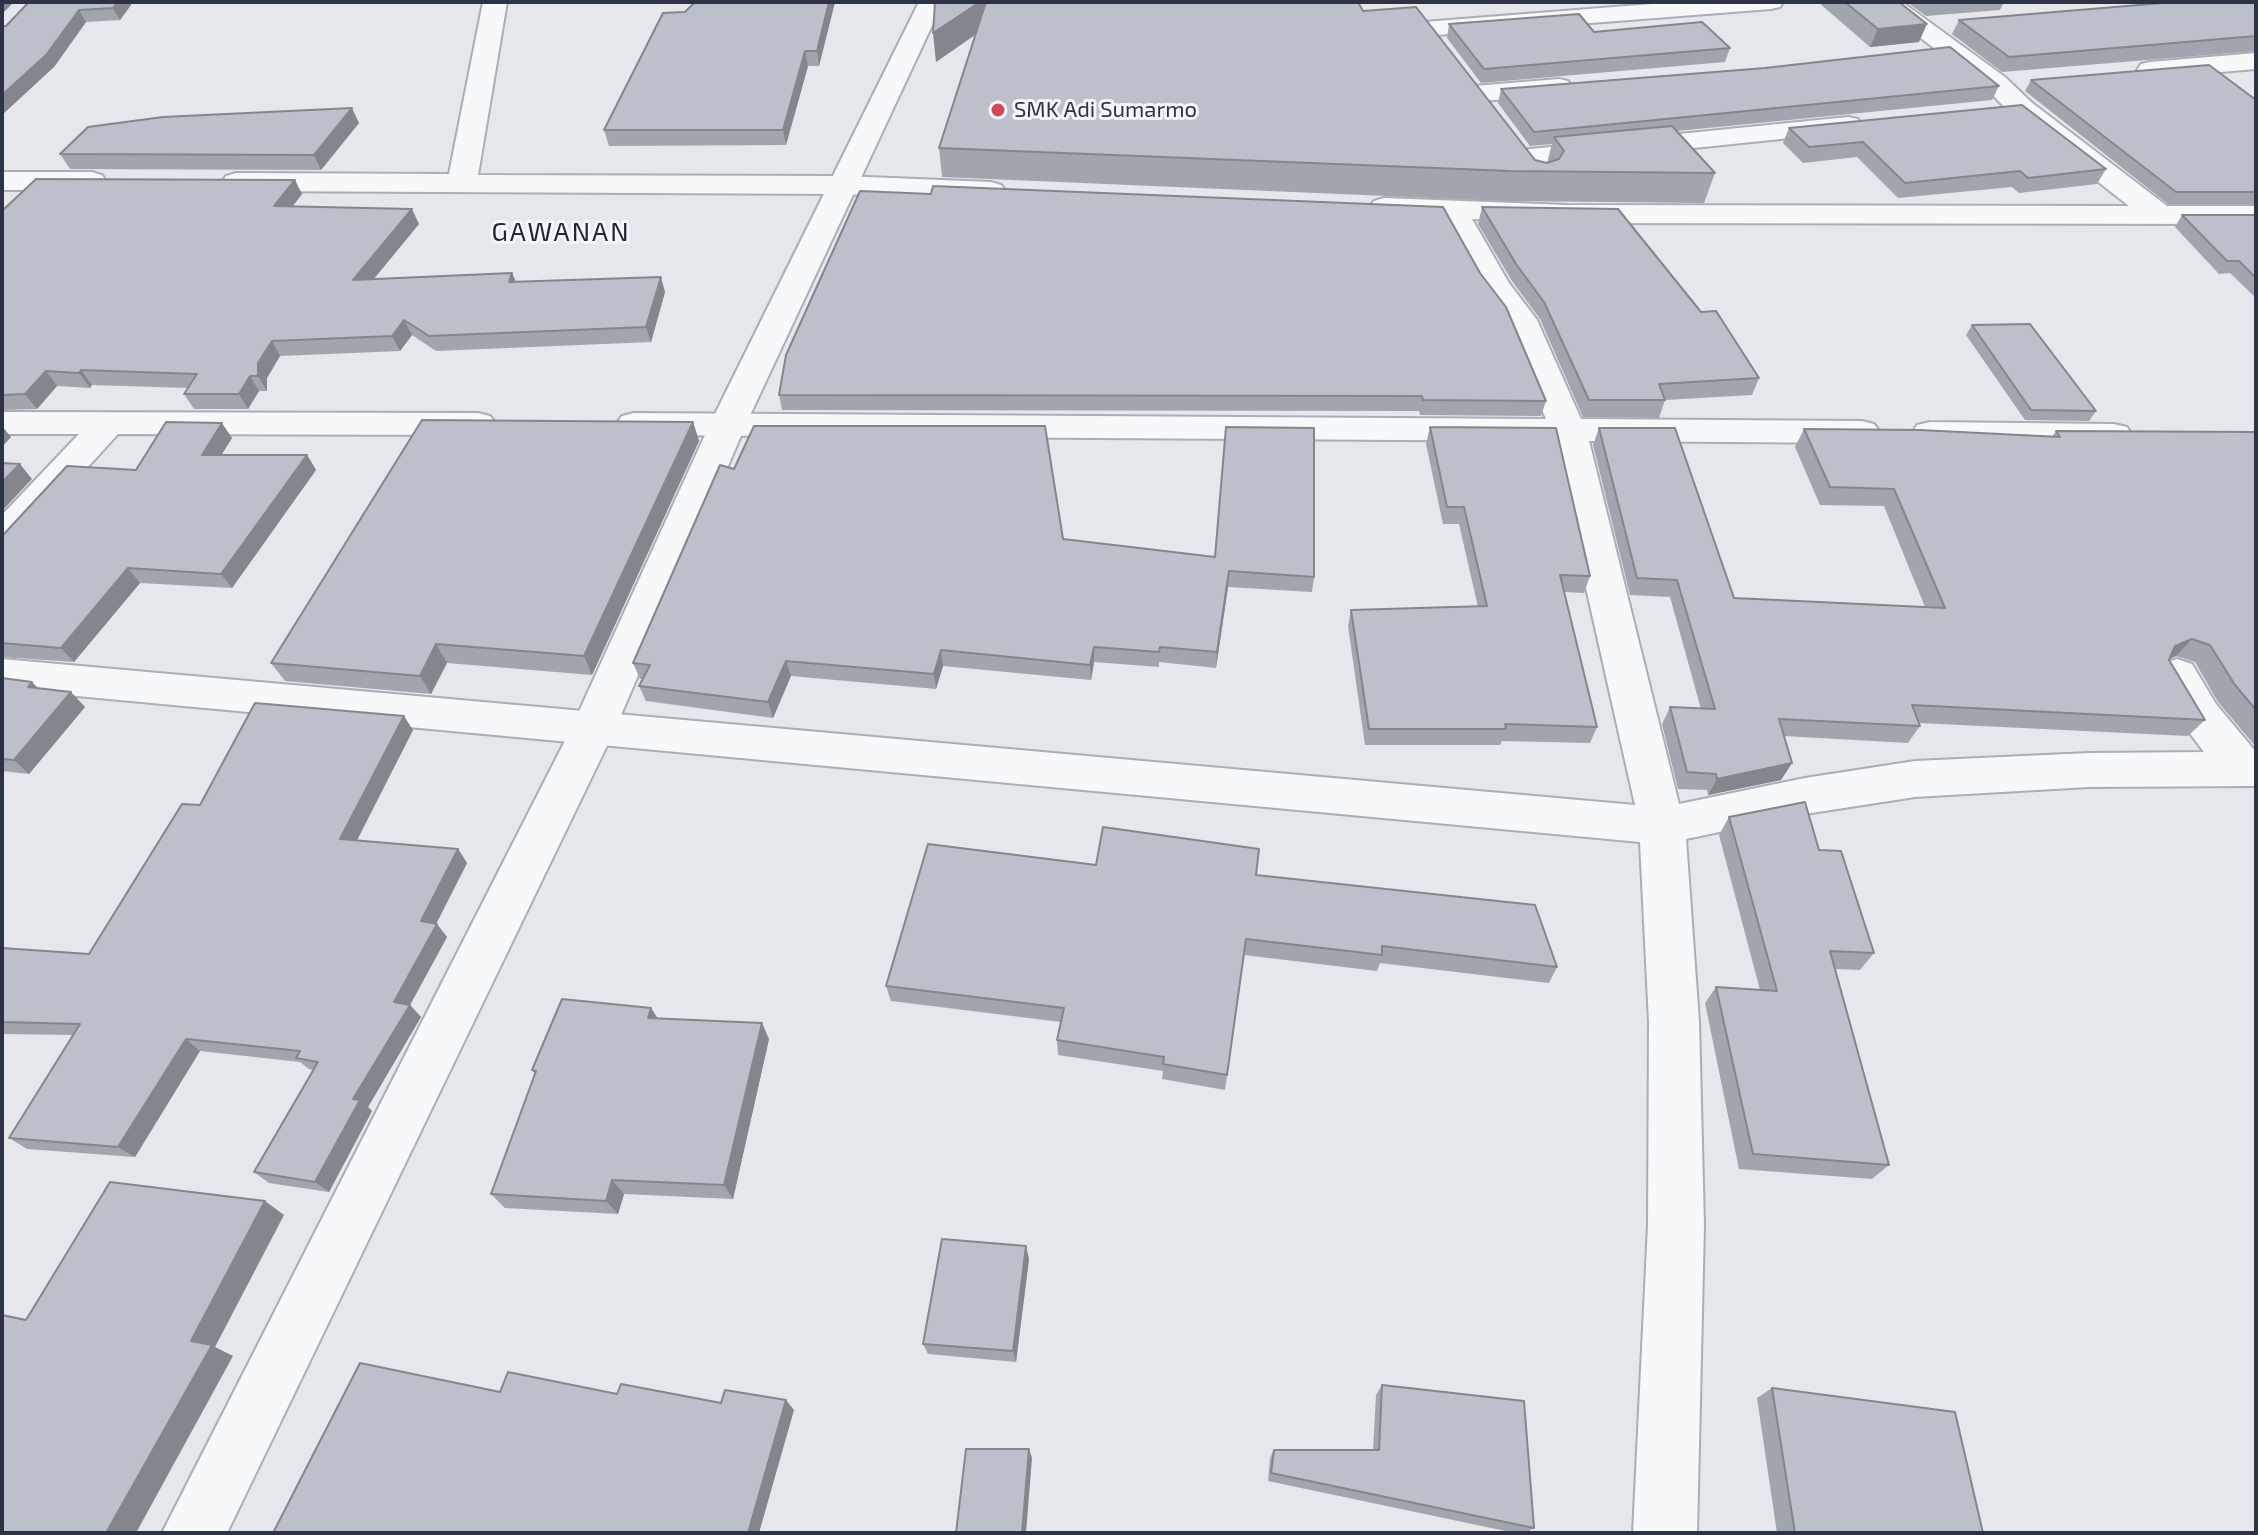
<!DOCTYPE html>
<html>
<head>
<meta charset="utf-8">
<style>
  body { margin:0 }
  #map { position:relative; width:2258px; height:1535px; overflow:hidden; background:#e4e7ec; font-family:"Exo 2",sans-serif }
  canvas { display:block }
  .frame { position:absolute; inset:0; border:4px solid #2b3445; pointer-events:none }
</style>
</head>
<body>
<div id="map">
<canvas width="2258" height="1535"></canvas>
<div class="frame"></div>
</div>
<script>
const c = document.querySelector('canvas').getContext('2d');
c.lineJoin = 'round';
function poly(rows) {
  const path = new Path2D();
  for (const r of rows) {
    path.moveTo(r[0], r[1]);
    for (let i = 2; i < r.length; i += 2) path.lineTo(r[i], r[i + 1]);
  }
  return path;
}
function stroke(path, color, width, dash) {
  c.strokeStyle = color;
  c.lineWidth = width;
  c.lineCap = dash ? 'butt' : 'round';
  c.setLineDash(dash || []);
  c.stroke(path);
}
function fillPath(path, color) {
  c.fillStyle = color;
  c.fill(path, 'evenodd');
}
function label(font, color, halo, rows, align = 'center') {
  c.font = font + ' "Exo 2",sans-serif';
  c.lineWidth = 6;
  c.setLineDash([]);
  c.textBaseline = 'middle';
  c.strokeStyle = halo;
  c.fillStyle = color;
  for (const [text, x, y, turn = 0] of rows) {
    c.save();
    c.translate(x, y);
    c.rotate((+turn || 0) * Math.PI / 180);
    c.textAlign = isNaN(turn) ? turn : align;
    if (halo) c.strokeText(text, 0, 0);
    c.fillText(text, 0, 0);
    c.restore();
  }
}
const minor = poly([
  [483,2,507,2,478,175,843,176,991,182,1001,185,1006,191,1001,197,991,200,843,194,236,191,226,188,222,182,226,176,236,173,449,174,483,2],
  [1677,2,1783,2,1780,7,1771,9,1424,36,1415,34,1412,29,1415,24,1424,22,1677,2],
  [1874,2,1902,2,2005,77,2031,102,2167,206,2256,206,2256,224,1567,223,1472,219,1509,283,1537,320,1581,419,1862,421,1874,424,1880,432,1874,440,1862,443,1589,441,1679,804,1805,778,1915,761,2089,753,2204,752,2186,728,2156,675,2162,664,2177,659,2192,664,2216,704,2256,752,2256,786,2089,787,1915,797,1805,814,1686,839,1699,1022,1704,1225,1697,1533,1633,1533,1648,1225,1649,1022,1640,842,2,689,2,659,1635,805,1553,441,634,435,622,432,616,424,622,416,634,413,1546,419,1505,321,1479,286,1441,218,1374,213,1369,207,1374,201,1384,198,1567,205,2129,206,2011,114,1987,89,1874,2],
  [2256,53,2256,69,2150,78,2141,76,2137,70,2141,64,2150,62,2256,53],
  [1559,79,1568,81,1572,87,1568,93,1474,102,1465,100,1461,94,1465,88,1474,86,1559,79],
  [1848,117,1858,119,1862,125,1858,131,1520,166,1510,164,1506,158,1510,152,1520,150,1848,117],
  [2,172,92,172,102,175,106,181,102,187,92,190,2,190,2,172],
  [2,412,478,413,490,416,496,424,490,432,478,435,118,434,15,547,2,551,2,515,79,434,2,434,2,412],
  [1930,422,2114,424,2127,427,2132,435,2127,443,2114,446,1930,444,1917,441,1912,433,1917,425,1930,422]
]);
const tertiary = poly([
  [919,2,943,2,746,424,615,729,227,1533,162,1533,571,729,710,424,919,2]
]);
stroke(minor, '#a9aeb7', 4);
stroke(tertiary, '#a9aeb7', 4);
fillPath(minor, '#f7f8fa');
fillPath(tertiary, '#f7f8fa');
fillPath(poly([
  [29,2,133,2,120,20,86,22,54,67,6,26],
  [835,2,819,66,808,66,786,145,609,146,604,130],
  [935,2,1363,11,1535,160,1547,163,1552,144,1530,146,1498,103,1501,89,1999,86,1992,100,1677,131,1715,173,1704,203,1503,201,942,177,939,148,975,35,936,62],
  [1818,2,1899,2,1919,42,1870,47],
  [1907,2,2004,2,2000,10,1926,16],
  [2256,2,2256,51,2002,72,1952,34,1959,20],
  [1449,24,1594,32,1730,48,1725,62,1481,83,1447,38],
  [2031,80,2256,100,2256,204,2168,204,2025,91],
  [359,123,321,170,70,169,60,154],
  [1789,128,2106,169,2097,184,2019,193,2012,187,1898,198,1857,157,1803,163,1783,143],
  [860,191,1546,401,1541,416,1420,415,1419,411,782,410,779,395],
  [302,194,293,206,419,224,374,279,512,273,516,282,665,292,651,342,436,351,412,335,400,351,280,356,267,378,267,391,259,391,248,409,194,409,184,394,188,388,92,385,90,388,57,386,37,409,2,410,2,211],
  [1482,207,1701,312,1759,378,1752,395,1665,400,1659,418,1583,417,1540,319,1512,281,1478,224],
  [2182,215,2256,215,2256,298,2230,273,2219,274,2175,227],
  [1972,325,2096,411,2089,421,2025,420,1966,335],
  [693,422,699,441,592,675,447,663,431,694,285,681,271,663],
  [1430,427,1590,576,1584,593,1564,592,1597,727,1590,743,1502,741,1500,745,1365,745,1348,626,1351,610,1478,607,1459,524,1443,524,1426,444],
  [1599,428,1734,598,1925,607,1884,506,1820,505,1795,447,1804,429,2052,437,2056,431,2256,432,2256,747,2218,702,2195,662,2176,656,2169,659,2205,720,2188,736,1919,723,1920,726,1908,743,1784,736,1792,763,1781,780,1708,795,1707,790,1678,789,1662,724,1670,707,1701,709,1670,597,1630,595,1593,445],
  [232,438,221,455,307,455,316,470,232,588,140,583,74,662,2,657,2,535,136,470],
  [734,469,1063,539,1314,577,1312,592,1228,587,1216,668,1159,662,1159,667,1094,662,1091,680,943,666,936,689,791,676,773,718,646,701,639,686,643,679,640,679,633,663],
  [2,678,39,689,85,707,29,774,2,771],
  [413,730,357,840,458,849,467,863,436,924,447,937,410,1005,421,1017,368,1107,372,1111,329,1192,269,1183,254,1172,313,1070,309,1069,300,1062,200,1051,135,1157,27,1149,9,1138,73,1035,2,1034,2,948,89,954,200,805],
  [1729,817,1819,850,1874,953,1860,970,1835,969,1889,1165,1872,1179,1739,1169,1705,1003,1716,987,1760,990,1719,835],
  [1096,865,1256,875,1557,967,1549,983,1380,963,1377,971,1244,955,1225,1090,1162,1079,1163,1071,1058,1055,1057,1040,1061,1022,891,1001,886,986],
  [651,1008,658,1019,769,1039,733,1199,624,1194,618,1214,505,1208,491,1194,535,1074,532,1070],
  [1029,1259,1016,1362,928,1354,923,1344],
  [1382,1385,1534,1528,1526,1533,1515,1533,1268,1481,1270,1458,1274,1450,1373,1450,1376,1395],
  [1772,1388,1983,1533,1777,1533,1757,1398]
]), '#a1a5ae');
fillPath(poly([
  [2,2,14,2,2,14],
  [118,2,133,2,120,20,113,8],
  [829,2,835,2,819,66,817,51],
  [944,2,988,2,989,25,936,62,933,33],
  [79,10,86,22,54,67,2,115,2,95],
  [1927,24,1919,42,1870,47,1878,29],
  [805,51,808,66,786,145,783,130],
  [352,108,359,123,321,170,314,155],
  [295,180,302,194,282,220,274,206],
  [412,209,419,224,361,294,353,280],
  [512,273,518,287,509,282],
  [661,277,665,292,651,342,646,327],
  [404,320,412,335,400,351,392,336],
  [272,341,280,356,267,378,267,391,258,376,258,363],
  [81,370,92,385,90,388,79,373],
  [46,371,57,386,37,409,25,394],
  [250,376,259,391,248,409,239,394],
  [693,422,699,441,592,675,584,656],
  [222,423,232,438,212,470,202,455],
  [2,426,11,437,2,447],
  [307,455,316,470,232,588,221,574],
  [20,464,32,479,2,511,2,482],
  [128,568,140,583,74,662,61,648],
  [1229,571,1228,587,1216,668,1217,652],
  [2192,639,2176,656,2159,663,2175,646],
  [436,644,447,663,431,694,420,676],
  [1094,647,1094,662,1091,680,1090,665],
  [941,650,943,666,936,689,934,674],
  [786,661,791,676,773,718,768,702],
  [32,682,46,696,28,687],
  [71,692,85,707,29,774,14,760],
  [404,716,413,730,351,852,340,839],
  [1792,763,1781,780,1708,795,1717,779],
  [458,849,467,863,431,934,421,921],
  [437,924,447,937,410,1005,421,1017,368,1107,372,1111,329,1192,315,1182,353,1099,394,1002],
  [651,1008,661,1024,648,1018],
  [762,1023,769,1039,733,1199,724,1185],
  [186,1039,200,1051,135,1157,118,1147],
  [612,1180,624,1194,618,1214,606,1201],
  [265,1201,284,1215,215,1347,233,1356,136,1533,106,1533,191,1341],
  [1026,1246,1029,1259,1016,1362,1013,1351],
  [786,1400,794,1410,759,1533,748,1533],
  [1029,1449,1032,1458,1026,1533,1022,1533]
]), '#83868d');
const building = poly([
  [29,2,118,2,113,8,79,10,46,55,2,95,2,27,6,26,29,2],
  [695,2,829,2,817,51,805,51,783,130,604,130,663,13,685,12,695,2],
  [935,2,980,2,933,33,935,2],
  [986,2,1358,2,1363,11,1416,7,1535,160,1547,163,1559,159,1564,151,1554,137,1672,126,1715,173,1510,171,939,148,986,2],
  [1845,2,1899,2,1927,24,1878,29,1845,2],
  [2175,2,2256,2,2256,36,2009,57,1959,20,2175,2],
  [1579,14,1594,32,1702,22,1730,48,1484,69,1449,24,1579,14],
  [1950,47,1999,86,1534,132,1501,89,1765,68,1950,47],
  [2209,65,2256,100,2256,192,2176,192,2031,80,2209,65],
  [2022,105,2106,169,2028,178,2020,171,1905,183,1863,142,1809,147,1789,128,2022,105],
  [352,108,314,155,60,154,88,127,163,117,352,108],
  [36,179,295,180,274,206,412,209,353,280,512,273,509,282,661,277,646,327,429,336,404,320,392,336,272,341,258,363,258,376,250,376,239,394,184,394,197,374,81,370,79,373,46,371,25,394,2,395,2,211,36,179],
  [933,186,1443,207,1480,273,1506,307,1546,401,1423,400,1422,396,779,395,786,355,860,191,931,194,933,186],
  [1482,207,1618,209,1701,312,1716,311,1759,378,1659,384,1665,400,1589,400,1544,302,1516,264,1482,207],
  [2182,215,2256,215,2256,278,2239,261,2227,261,2182,215],
  [2030,324,2096,411,2031,410,1972,325,2030,324],
  [422,420,693,422,584,656,436,644,420,676,271,663,422,420],
  [166,422,222,423,202,455,307,455,221,574,128,568,61,648,2,643,2,535,4,534,67,466,136,470,166,422],
  [754,426,1045,426,1063,539,1215,557,1226,427,1314,428,1314,577,1229,571,1217,652,1160,647,1159,652,1094,647,1090,665,941,650,934,674,786,661,768,702,639,686,650,665,633,663,720,465,734,469,754,426],
  [1430,427,1556,428,1590,576,1560,575,1597,727,1505,724,1506,729,1369,729,1351,610,1487,606,1464,507,1447,507,1430,427],
  [1599,428,1675,428,1734,598,1945,608,1894,489,1830,487,1804,429,1920,430,2060,437,2056,431,2256,432,2256,710,2235,685,2210,645,2192,639,2175,646,2169,660,2205,720,1912,705,1920,726,1779,719,1792,763,1717,779,1716,774,1687,772,1670,707,1715,709,1677,580,1637,578,1599,428],
  [2,463,20,464,2,482,2,463],
  [2,678,32,682,28,687,71,692,14,760,2,759,2,678],
  [255,703,404,716,340,839,458,849,421,921,437,924,394,1002,410,1005,353,1099,360,1100,315,1182,254,1172,318,1062,296,1058,300,1051,186,1039,118,1147,9,1138,80,1024,2,1022,2,948,89,954,182,804,200,805,255,703],
  [1805,802,1819,850,1841,851,1874,953,1830,951,1889,1165,1753,1154,1716,987,1777,991,1729,817,1805,802],
  [1103,827,1259,849,1256,875,1535,905,1557,967,1382,946,1382,955,1246,939,1227,1075,1163,1064,1164,1057,1057,1040,1064,1008,886,986,928,844,1096,865,1103,827],
  [562,999,651,1008,648,1018,762,1023,724,1185,612,1180,606,1201,491,1194,536,1071,532,1070,562,999],
  [110,1182,265,1201,191,1341,212,1345,106,1533,2,1533,2,1315,26,1320,110,1182],
  [942,1239,1026,1246,1013,1351,923,1344,942,1239],
  [360,1363,500,1392,508,1372,617,1394,621,1384,721,1403,725,1390,786,1400,748,1533,273,1533,360,1363],
  [1382,1385,1524,1401,1534,1528,1271,1473,1274,1450,1379,1450,1382,1385],
  [1772,1388,1955,1412,1983,1533,1795,1533,1772,1388],
  [966,1449,1029,1449,1022,1533,956,1533,966,1449]
]);
fillPath(building, '#bbc0ca');
stroke(building, '#83868d', 2);
for (const [x, y, r, color] of [
  [998,110,8,"#d1495b"]
]) {
  const dot = new Path2D();
  dot.arc(x, y, r, 0, 2 * Math.PI);
  c.fillStyle = color;
  c.fill(dot);
  stroke(dot, '#f4f6f9', 3);
}
label('22px', '#2b3445', '#f4f6f9', [
  ["SMK Adi Sumarmo",1014,110]
], 'left');
c.letterSpacing = '2px';
label('26px', '#1d2536', '#f4f6f9', [
  ["GAWANAN",561,232]
]);
c.letterSpacing = '0px';
</script>
</body>
</html>
